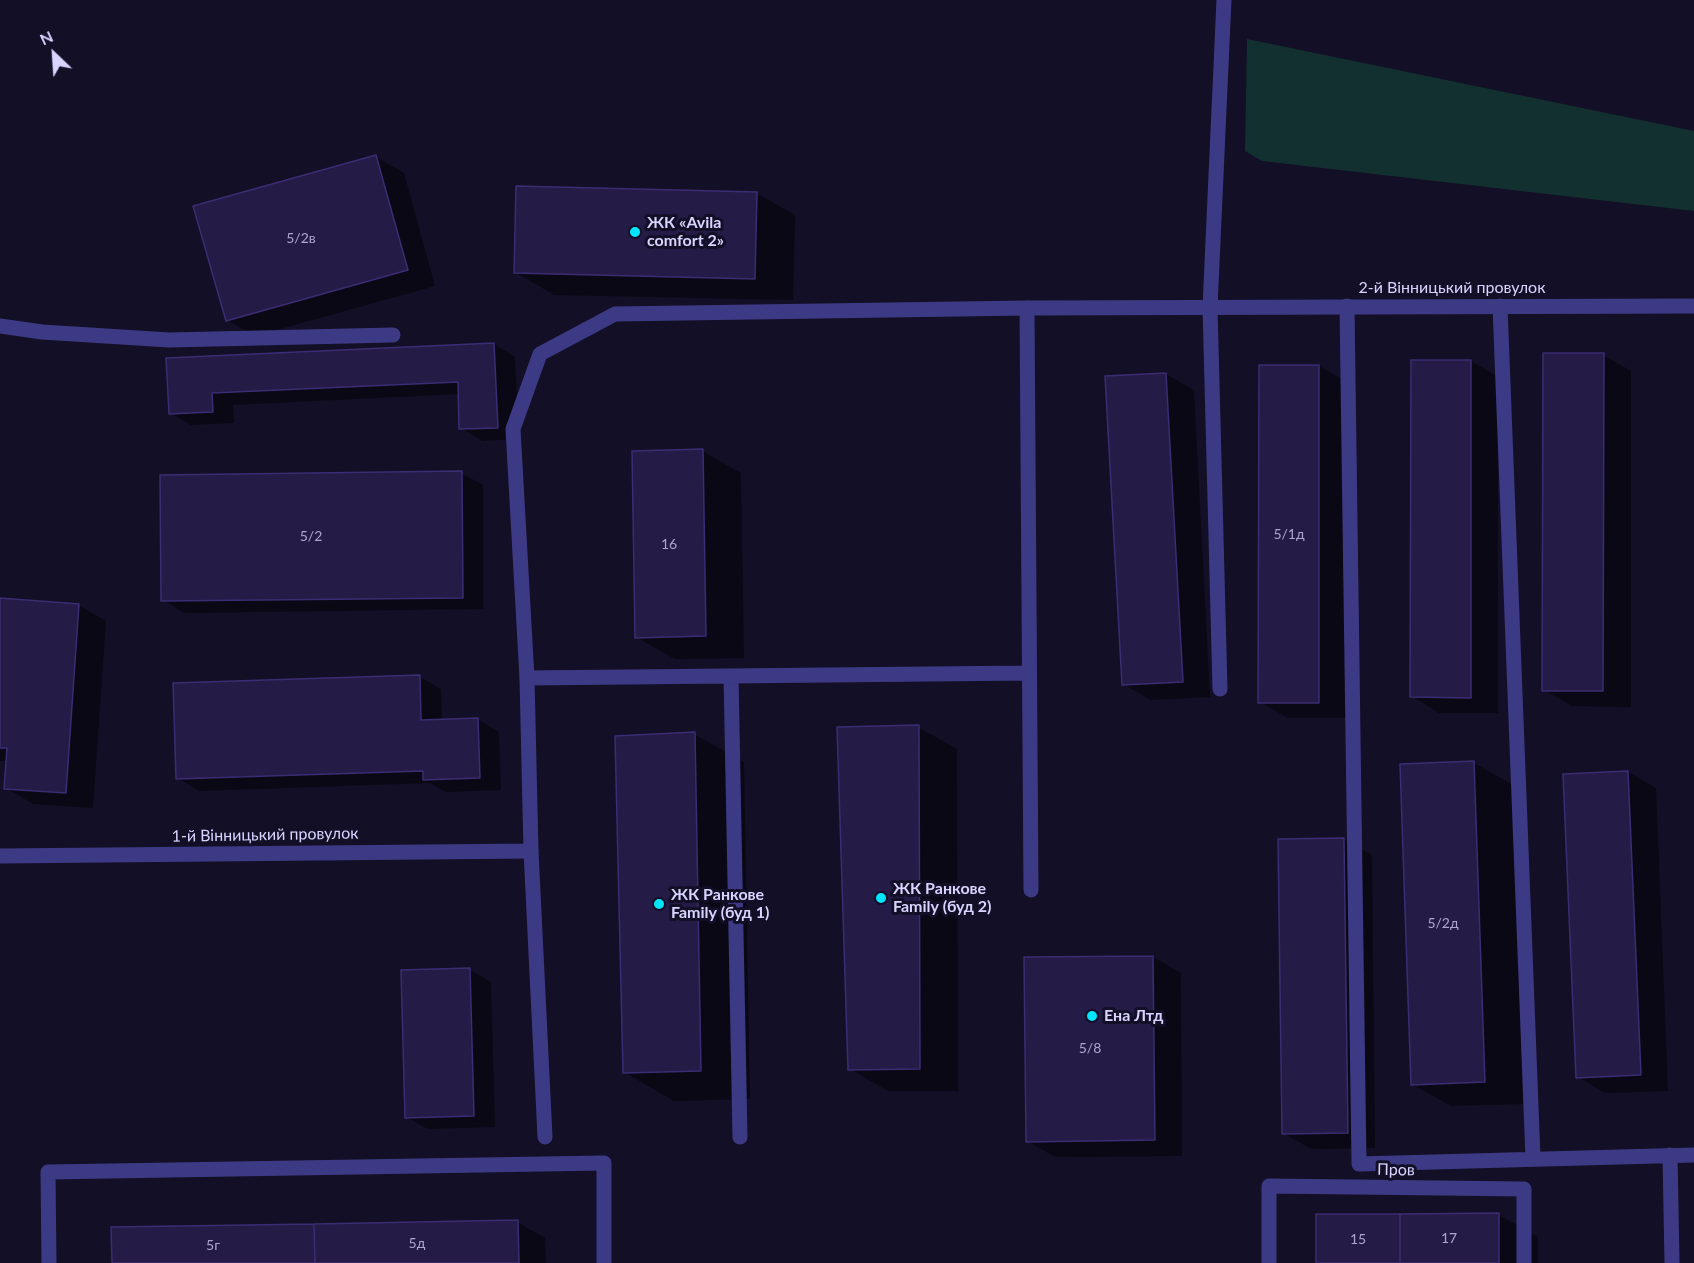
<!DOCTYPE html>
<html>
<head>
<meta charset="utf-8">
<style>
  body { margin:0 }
  #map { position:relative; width:1694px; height:1263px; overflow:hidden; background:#130f26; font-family:Lato,sans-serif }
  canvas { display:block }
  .north { position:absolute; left:24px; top:24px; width:60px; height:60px; -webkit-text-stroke:4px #130f26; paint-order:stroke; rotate:335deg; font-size:16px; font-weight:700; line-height:24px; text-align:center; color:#d9d4ff }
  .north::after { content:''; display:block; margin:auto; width:21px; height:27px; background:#d9d4ff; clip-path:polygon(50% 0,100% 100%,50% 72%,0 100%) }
</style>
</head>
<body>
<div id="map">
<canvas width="1694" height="1263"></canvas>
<div class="north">N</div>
</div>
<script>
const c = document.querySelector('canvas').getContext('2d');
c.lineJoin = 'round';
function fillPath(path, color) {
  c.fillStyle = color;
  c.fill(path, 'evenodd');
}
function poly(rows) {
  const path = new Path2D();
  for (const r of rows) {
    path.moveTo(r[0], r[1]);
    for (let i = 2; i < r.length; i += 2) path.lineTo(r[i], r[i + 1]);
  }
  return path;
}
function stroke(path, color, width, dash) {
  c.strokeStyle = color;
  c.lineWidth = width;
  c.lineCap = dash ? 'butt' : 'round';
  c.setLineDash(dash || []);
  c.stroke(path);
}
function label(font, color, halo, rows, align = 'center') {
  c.font = font + ' Lato,sans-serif';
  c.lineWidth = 6;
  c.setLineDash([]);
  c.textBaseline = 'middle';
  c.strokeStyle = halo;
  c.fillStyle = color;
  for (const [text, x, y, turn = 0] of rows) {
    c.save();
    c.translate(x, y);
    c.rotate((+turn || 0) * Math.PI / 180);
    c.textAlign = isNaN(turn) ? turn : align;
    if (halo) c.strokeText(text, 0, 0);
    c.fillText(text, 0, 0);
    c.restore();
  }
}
fillPath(poly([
  [1247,39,1694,131,1694,211,1262,161,1245,151]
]), '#12302f');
fillPath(poly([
  [376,157,404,173,435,286,255,336,227,320],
  [756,193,795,215,793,300,554,295,515,272],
  [494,344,515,357,519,439,482,441,461,428,460,394,233,405,234,423,191,425,170,413,168,360],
  [1603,355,1631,371,1631,707,1572,706,1544,690],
  [1471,361,1498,377,1498,713,1439,713,1412,696],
  [1260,366,1319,366,1347,382,1346,718,1288,718,1260,702],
  [1166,374,1194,390,1210,697,1151,700,1123,684],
  [702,451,741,473,744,658,675,659,636,637],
  [461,473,483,485,483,609,184,613,163,600],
  [0,600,78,605,106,621,93,808,33,804,6,788,8,761,0,761],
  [420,677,441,689,442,720,477,719,499,732,501,790,446,792,430,783,199,791,178,778],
  [918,727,957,749,958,1091,888,1091,850,1069],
  [694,734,744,762,750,1099,674,1101,624,1072],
  [1474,763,1513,785,1523,1104,1451,1106,1412,1084,1402,766],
  [1628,772,1656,788,1668,1091,1605,1093,1578,1077,1565,775],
  [1344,839,1372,855,1375,1148,1311,1149,1283,1133],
  [1153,957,1181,973,1182,1156,1055,1157,1027,1141,1026,958],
  [470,970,491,982,495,1127,428,1129,406,1117],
  [1499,1215,1538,1237,1538,1263,1318,1263,1317,1216],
  [517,1222,545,1238,546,1263,113,1263]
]), '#0007');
const building = poly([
  [376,155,408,270,226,321,193,206,376,155],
  [516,186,757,192,755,279,514,273,516,186],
  [494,343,498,428,459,429,458,382,212,393,213,412,169,414,166,358,494,343],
  [1543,353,1604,353,1603,691,1542,691,1543,353],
  [1411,360,1471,360,1471,698,1410,697,1411,360],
  [1259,365,1319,365,1319,703,1258,703,1259,365],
  [1166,373,1183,682,1122,685,1105,376,1166,373],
  [703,449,706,636,635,638,632,451,703,449],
  [462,471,463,598,161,601,160,475,462,471],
  [0,598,79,604,66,793,4,789,7,748,0,748,0,598],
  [420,675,421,720,478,718,480,778,423,780,423,771,176,779,173,683,420,675],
  [919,725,920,1069,848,1070,837,727,919,725],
  [695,732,701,1071,623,1073,615,736,695,732],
  [1474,761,1485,1082,1411,1085,1400,764,1474,761],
  [1628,771,1641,1075,1576,1078,1563,774,1628,771],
  [1344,838,1348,1133,1282,1134,1278,839,1344,838],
  [1153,956,1155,1140,1026,1142,1024,957,1153,956],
  [470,968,474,1116,405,1118,401,970,470,968],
  [1499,1213,1499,1263,1400,1263,1400,1214,1499,1213],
  [1316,1214,1400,1214,1400,1263,1316,1263,1316,1214],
  [518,1220,519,1263,315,1263,314,1224,518,1220],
  [314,1224,315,1263,112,1263,111,1227,314,1224]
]);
fillPath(building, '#241b47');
stroke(building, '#3b2d73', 1.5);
stroke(poly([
  [1347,306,1359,1164,1694,1155],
  [1500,306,1533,1158],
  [1210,307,1220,689],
  [1027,308,1031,890],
  [0,326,42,332,169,340,393,335],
  [731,676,740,1137],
  [527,678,1029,673],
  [531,851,545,1137],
  [1670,1155,1672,1263],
  [49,1263,48,1172,604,1163,604,1263]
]), '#3d3a85', 15);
stroke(poly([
  [1210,307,1224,0],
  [0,856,531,851,527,678,513,429,540,354,615,314,1027,308,1694,306],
  [1269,1263,1269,1186,1524,1189,1524,1263]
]), '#3d3a85', 15);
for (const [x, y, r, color] of [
  [635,232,6,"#00e5ff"],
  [881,898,6,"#00e5ff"],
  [659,904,6,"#00e5ff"],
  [1092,1016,6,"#00e5ff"]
]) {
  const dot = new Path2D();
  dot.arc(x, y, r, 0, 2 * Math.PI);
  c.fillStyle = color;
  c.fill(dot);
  stroke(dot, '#130f26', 2);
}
label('14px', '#aca6d1', null, [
  ["5/2в",301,238],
  ["5/1д",1289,534],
  ["5/2",311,536],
  ["16",669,544],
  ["5/2д",1443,923],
  ["5/8",1090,1048],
  ["17",1449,1238],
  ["15",1358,1239],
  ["5д",417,1243],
  ["5г",213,1245]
]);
label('bold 16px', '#d9d4ff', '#130f26', [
  ["ЖК «Avila",647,223],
  ["comfort 2»",647,241],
  ["ЖК Ранкове",893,889],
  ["Family (буд 2)",893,907],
  ["ЖК Ранкове",671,895],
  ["Family (буд 1)",671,913],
  ["Ена Лтд",1104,1016]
], 'left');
label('16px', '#d9d4ff', '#130f26', [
  ["2-й Вінницький провулок",1452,288],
  ["1-й Вінницький провулок",265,835,-1],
  ["Пров",1396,1170,1]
]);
</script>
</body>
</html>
